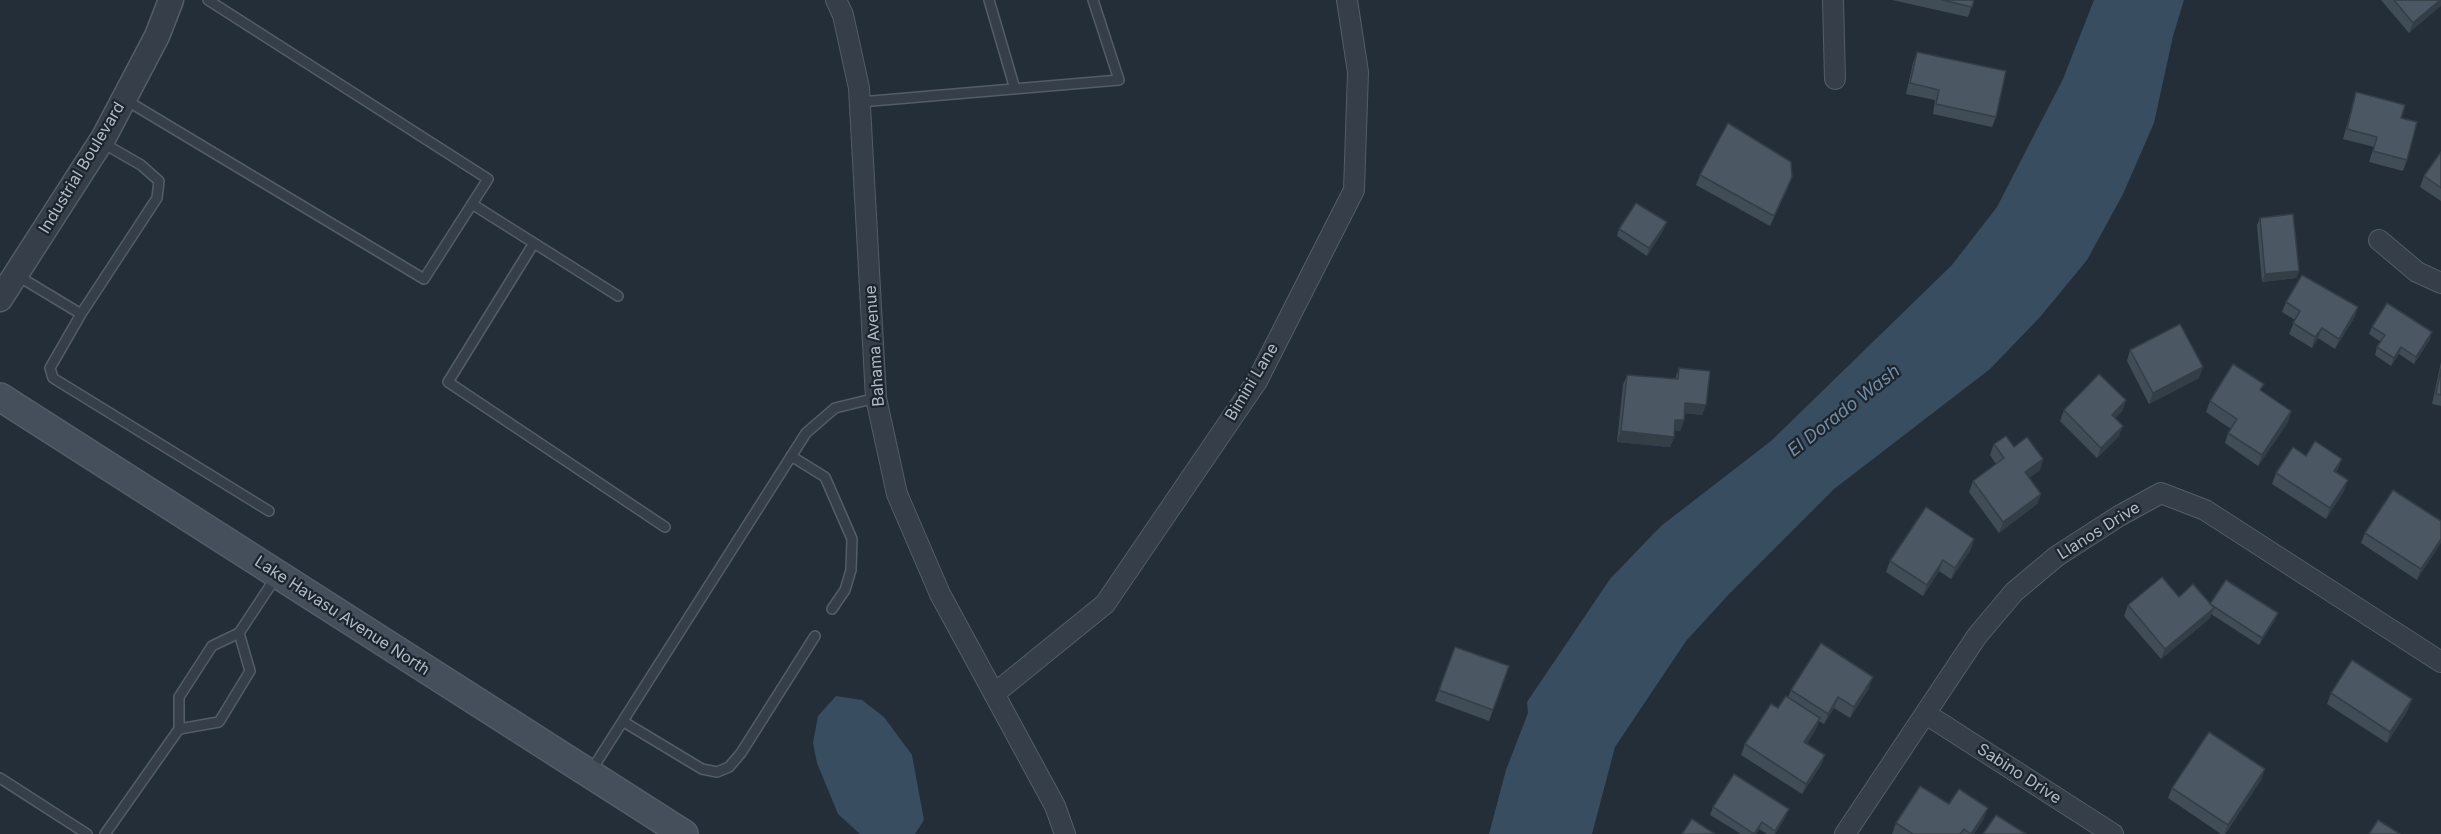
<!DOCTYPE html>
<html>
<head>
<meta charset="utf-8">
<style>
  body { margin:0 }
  canvas { display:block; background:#232e38 }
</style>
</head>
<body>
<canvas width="2441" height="834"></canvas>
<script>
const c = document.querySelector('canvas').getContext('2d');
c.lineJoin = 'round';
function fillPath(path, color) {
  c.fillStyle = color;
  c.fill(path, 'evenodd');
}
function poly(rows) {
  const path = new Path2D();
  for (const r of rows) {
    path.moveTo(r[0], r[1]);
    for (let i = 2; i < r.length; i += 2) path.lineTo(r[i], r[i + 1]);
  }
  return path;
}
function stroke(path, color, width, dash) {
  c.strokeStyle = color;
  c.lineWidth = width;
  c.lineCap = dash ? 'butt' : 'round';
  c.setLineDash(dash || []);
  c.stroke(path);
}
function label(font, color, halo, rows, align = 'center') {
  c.font = font + ' Inter,sans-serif';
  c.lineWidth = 4.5;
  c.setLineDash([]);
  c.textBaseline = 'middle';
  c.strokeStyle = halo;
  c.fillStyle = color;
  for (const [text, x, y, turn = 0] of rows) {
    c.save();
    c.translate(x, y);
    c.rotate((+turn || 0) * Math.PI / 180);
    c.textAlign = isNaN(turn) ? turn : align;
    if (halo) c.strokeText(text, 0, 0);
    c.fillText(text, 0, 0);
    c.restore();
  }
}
fillPath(poly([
  [2094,0,2184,0,2173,36,2154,123,2123,194,2087,260,2040,317,1990,369,1834,489,1730,593,1686,641,1615,747,1592,834,1489,834,1506,770,1528,713,1527,702,1610,579,1661,526,1771,441,1952,265,1997,207,2063,79],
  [836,696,862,700,884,717,912,755,924,820,915,834,860,834,838,814,817,763,813,743,818,716]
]), '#394d61');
const service = poly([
  [989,0,1015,89],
  [124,99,424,279,488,179,208,0],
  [860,102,1119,80,1093,0],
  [472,204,618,296],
  [534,243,448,382,665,527],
  [18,276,81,314,157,198,159,181,141,165,101,142],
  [81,314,50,368,53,378,269,511],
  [791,456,825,477,852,539,851,570,845,590,832,609],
  [624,722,702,769,717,772,729,767,741,753,815,636],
  [179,729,219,722,250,671,239,633],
  [591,771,806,433,835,408,876,398],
  [0,778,87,834],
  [105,834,179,729,179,697,212,646,239,633,276,577]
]);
const minor = poly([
  [836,0,843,15,859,88,876,398,897,494,940,594,1055,806,1065,834],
  [1833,0,1835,79],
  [2379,240,2417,272,2441,283],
  [994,694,1105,604,1257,381,1354,190,1358,72,1347,0],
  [1926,714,2113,834],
  [1845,834,1977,636,2014,592,2057,556,2119,516,2161,493,2205,510,2441,662]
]);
const tertiary = poly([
  [0,299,104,137,157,36,171,0]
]);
const secondary = poly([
  [0,397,684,834]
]);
stroke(service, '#545d66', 12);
stroke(minor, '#545d66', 22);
stroke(tertiary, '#545d66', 27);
stroke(secondary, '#545d66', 30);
stroke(service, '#363f49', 9);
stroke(minor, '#363f49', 20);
stroke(tertiary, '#363f49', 24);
stroke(secondary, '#444f5b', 27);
fillPath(poly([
  [1892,0,1974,0,1968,17],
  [2381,0,2441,0,2409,33],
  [1917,52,1996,117,1992,127,1933,114,1935,100,1906,94,1913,63],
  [2356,92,2401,118,2407,160,2403,171,2369,162,2374,147,2343,139,2353,103],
  [2441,152,2441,201,2420,187,2424,176],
  [1700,175,1788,188,1770,226,1696,185],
  [2260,218,2299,271,2296,278,2262,282,2257,225],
  [1619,229,1664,229,1647,256,1617,236],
  [2286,302,2358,307,2354,318,2335,349,2318,338,2312,348,2289,334,2295,320,2282,312],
  [2372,327,2430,339,2414,364,2399,354,2391,366,2375,355,2377,347,2381,342,2369,334],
  [2130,350,2199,378,2149,404,2127,361],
  [2441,362,2441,406,2432,404],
  [1679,368,1702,415,1685,413,1684,420,1680,431,1674,430,1674,437,1670,447,1617,442,1623,385,1627,375,1675,379],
  [2261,391,2291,411,2288,422,2258,466,2225,443,2228,433,2231,429,2206,412,2210,401],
  [2126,400,2122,411,2115,418,2119,436,2097,458,2060,421,2064,410],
  [1994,444,2014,447,2043,459,2040,470,2029,478,2041,494,2037,504,1999,533,1969,492,1973,481,1996,464,1990,455],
  [2306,456,2338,469,2336,472,2344,491,2326,519,2272,484,2276,473],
  [2441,521,2417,580,2361,543,2365,533],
  [1974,539,1971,549,1951,579,1939,571,1923,596,1886,572,1890,561],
  [2179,597,2210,604,2278,613,2275,620,2259,645,2211,614,2210,618,2161,659,2124,616,2128,605],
  [1455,647,1509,666,1489,721,1435,701],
  [1869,688,1850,718,1834,708,1824,724,1819,721,1816,729,1807,743,1821,765,1802,794,1741,755,1745,744,1788,698,1791,690],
  [2331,693,2408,710,2387,743,2327,704],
  [2265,769,2261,780,2225,834,2221,834,2168,798,2172,788],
  [1949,804,1984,818,1974,834,1892,834,1896,823],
  [1713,807,1786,816,1775,834,1767,834,1759,829,1756,834,1741,834,1710,815]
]), '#404c56');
fillPath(poly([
  [2440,0,2441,0,2441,6,2409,33,2413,23],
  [1792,177,1788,188,1770,226,1774,216],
  [1667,222,1664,229,1647,256,1649,248],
  [2299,271,2296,278,2262,282,2265,274],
  [2358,307,2354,318,2335,349,2339,339],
  [2322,328,2318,338,2312,348,2315,337],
  [2432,332,2430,339,2414,364,2416,357],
  [2401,347,2399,354,2391,366,2394,358],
  [2203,367,2199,378,2149,404,2153,393],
  [2126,400,2122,411,2108,425,2112,415],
  [1685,403,1706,405,1702,415,1682,413],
  [2291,411,2288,422,2258,466,2262,455],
  [1675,420,1684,420,1680,431,1671,430],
  [2123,426,2119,436,2097,458,2101,448],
  [1621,431,1674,437,1670,447,1617,442],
  [2043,459,2040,470,2022,483,2025,472],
  [2342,459,2338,469,2330,482,2334,471],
  [2348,480,2344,491,2326,519,2330,508],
  [2041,494,2037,504,1999,533,2003,522],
  [1974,539,1971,549,1951,579,1955,568],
  [2441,539,2441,543,2417,580,2421,569],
  [1943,560,1939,571,1923,596,1927,585],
  [2214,608,2210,618,2161,659,2165,649],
  [2278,613,2275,620,2259,645,2262,638],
  [1873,677,1869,688,1850,718,1854,707],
  [1838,697,1834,708,1824,724,1828,714],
  [2412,699,2408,710,2387,743,2390,732],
  [1820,718,1816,729,1801,752,1804,742],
  [1825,755,1821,765,1802,794,1806,784],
  [2265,769,2261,780,2224,834,2228,825],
  [1988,808,1984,818,1974,834,1971,834],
  [1789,809,1786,816,1775,834,1774,834],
  [1762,822,1759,829,1756,834,1754,834]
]), '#343e46');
const building = poly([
  [1942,0,1974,0,1972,7,1942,0],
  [2394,0,2440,0,2413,23,2394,0],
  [1917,52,2006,71,1996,117,1936,104,1939,90,1910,83,1917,52],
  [2356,92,2405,105,2401,118,2417,122,2407,160,2373,151,2377,137,2347,129,2356,92],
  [1728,123,1791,162,1792,177,1774,216,1700,175,1728,123],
  [2441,152,2441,188,2424,176,2441,152],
  [1636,203,1667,222,1649,248,1619,229,1636,203],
  [2293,214,2299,271,2265,274,2260,218,2293,214],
  [2302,275,2358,307,2339,339,2322,328,2315,337,2293,323,2300,311,2286,302,2302,275],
  [2387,303,2432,332,2416,357,2401,347,2394,358,2377,347,2385,335,2372,327,2387,303],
  [2180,324,2203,367,2153,393,2130,350,2180,324],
  [2233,364,2264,384,2260,390,2291,411,2262,455,2228,433,2237,419,2210,401,2233,364],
  [1679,368,1710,371,1706,405,1685,403,1684,420,1675,420,1674,437,1621,431,1627,375,1678,379,1679,368],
  [2441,369,2441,395,2436,394,2441,369],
  [2099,374,2126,400,2112,415,2123,426,2101,448,2064,410,2099,374],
  [2006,436,2014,447,2027,437,2043,459,2025,472,2041,494,2003,522,1973,481,2004,458,1994,444,2006,436],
  [2315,441,2342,459,2334,471,2348,480,2330,508,2276,473,2293,447,2306,456,2315,441],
  [2393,490,2441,521,2441,539,2421,569,2365,533,2393,490],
  [1926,507,1974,539,1955,568,1943,560,1927,585,1890,561,1926,507],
  [2162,577,2179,597,2193,584,2214,608,2165,649,2128,605,2162,577],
  [2226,580,2278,613,2262,638,2210,604,2226,580],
  [1821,643,1873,677,1854,707,1838,697,1828,714,1791,690,1821,643],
  [1455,647,1509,666,1493,710,1439,690,1455,647],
  [2352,660,2412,699,2390,732,2331,693,2352,660],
  [1786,696,1820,718,1804,742,1825,755,1806,784,1745,744,1771,704,1778,708,1786,696],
  [2209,732,2265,769,2228,825,2172,788,2209,732],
  [1734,774,1789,809,1775,831,1762,822,1754,834,1713,807,1734,774],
  [1920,786,1949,804,1959,789,1988,808,1971,834,1964,829,1960,834,1913,834,1896,823,1920,786],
  [1996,815,2026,834,1983,834,1996,815],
  [1692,819,1715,834,1682,834,1692,819],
  [2378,820,2400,834,2369,834,2378,820]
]);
fillPath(building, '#4b5864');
stroke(building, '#343e46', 1.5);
label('16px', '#b1bac5', '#1c242d', [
  ["Industrial Boulevard",82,168,-59],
  ["Bahama Avenue",875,346,-94],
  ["Bimini Lane",1252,382,-59],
  ["Llanos Drive",2099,531,-32],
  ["Lake Havasu Avenue North",342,616,33],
  ["Sabino Drive",2019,774,33]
]);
label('italic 18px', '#738da7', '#1c242d', [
  ["El Dorado Wash",1844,411,-38]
]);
</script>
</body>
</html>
